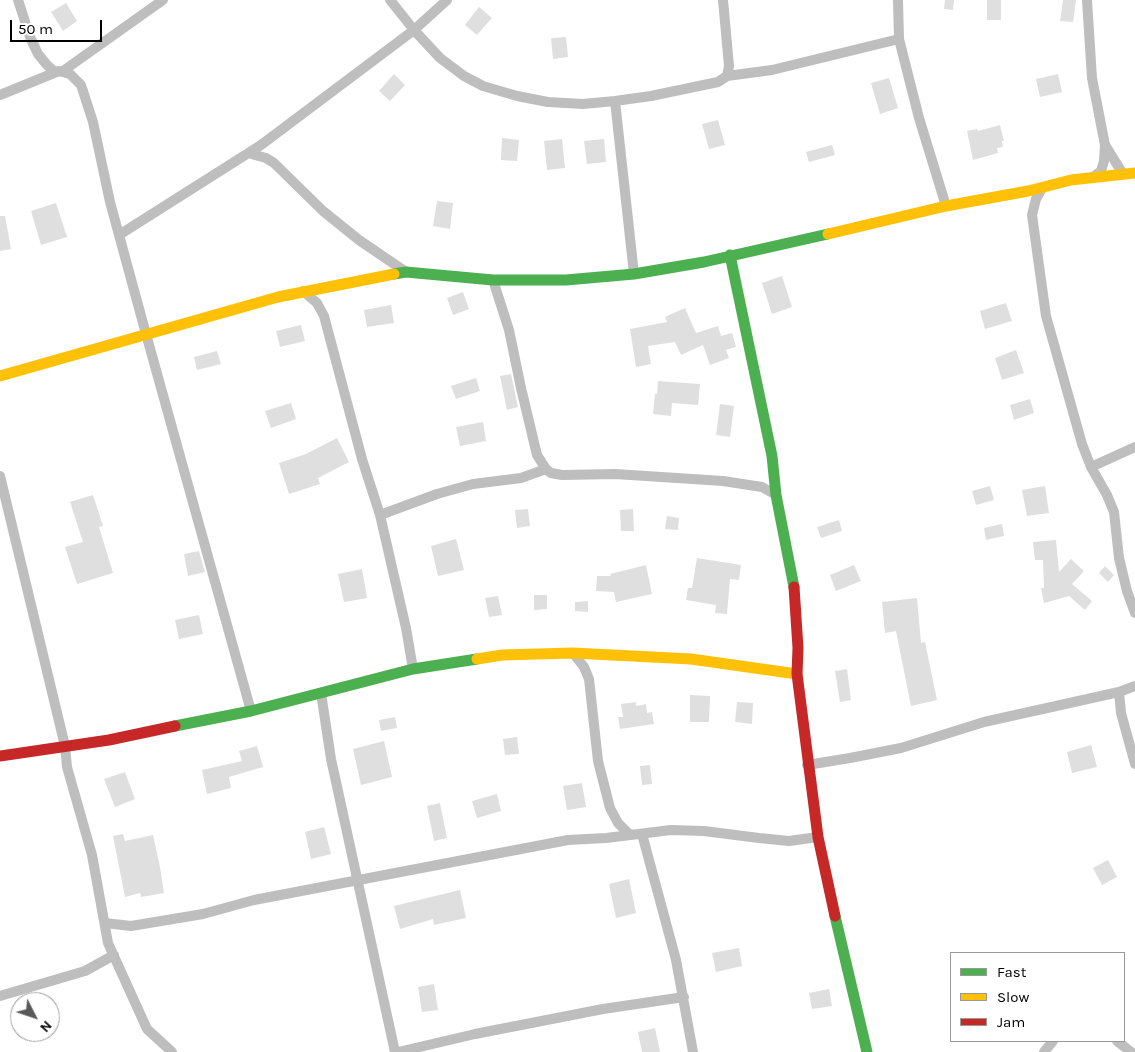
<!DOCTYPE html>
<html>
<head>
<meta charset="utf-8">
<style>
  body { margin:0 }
  #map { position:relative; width:1135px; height:1052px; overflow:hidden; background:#fff; font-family:Karla,sans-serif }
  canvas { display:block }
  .legend { position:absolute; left:950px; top:952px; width:175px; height:90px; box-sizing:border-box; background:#fff; border:1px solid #999; margin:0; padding:6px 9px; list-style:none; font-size:15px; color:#000 }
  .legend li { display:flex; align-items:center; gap:10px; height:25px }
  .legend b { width:25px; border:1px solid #999 }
  .north { position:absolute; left:10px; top:992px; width:50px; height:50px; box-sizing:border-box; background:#fff; border:1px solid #999; border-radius:50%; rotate:131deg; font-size:14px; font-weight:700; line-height:20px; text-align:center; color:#000 }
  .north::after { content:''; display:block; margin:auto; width:18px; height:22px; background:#595959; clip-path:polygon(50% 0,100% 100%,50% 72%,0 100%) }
  .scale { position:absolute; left:10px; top:20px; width:92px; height:22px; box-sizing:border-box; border:2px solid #000; border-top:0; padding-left:6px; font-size:15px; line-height:18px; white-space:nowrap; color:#000; -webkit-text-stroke:4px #fff; paint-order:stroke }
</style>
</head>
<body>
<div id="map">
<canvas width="1135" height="1052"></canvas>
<ul class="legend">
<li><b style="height:6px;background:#4caf50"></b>Fast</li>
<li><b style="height:6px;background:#ffc107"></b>Slow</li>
<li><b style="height:6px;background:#c62828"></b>Jam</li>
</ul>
<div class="north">N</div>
<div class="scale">50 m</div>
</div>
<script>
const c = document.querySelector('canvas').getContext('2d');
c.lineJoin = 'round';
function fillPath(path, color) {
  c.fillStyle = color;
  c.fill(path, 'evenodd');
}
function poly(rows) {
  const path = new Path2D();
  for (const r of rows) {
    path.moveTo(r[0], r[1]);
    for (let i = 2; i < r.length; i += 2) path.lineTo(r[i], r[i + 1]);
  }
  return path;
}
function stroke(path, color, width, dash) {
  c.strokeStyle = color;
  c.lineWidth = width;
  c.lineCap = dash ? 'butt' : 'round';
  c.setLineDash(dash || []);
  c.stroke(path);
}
fillPath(poly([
  [945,0,954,0,953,10,944,9],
  [987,0,1001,0,1001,20,987,20],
  [1063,0,1076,0,1073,22,1060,21],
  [66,3,77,21,63,31,51,12],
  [479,7,492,18,477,35,465,25],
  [566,37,568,57,553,59,551,38],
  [394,74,405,85,390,101,379,91],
  [1058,74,1062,92,1040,97,1036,79],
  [889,78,898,108,880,114,871,83],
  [718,120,725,145,709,149,702,124],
  [1000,125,1004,141,1002,141,1003,147,997,148,998,153,973,160,967,131,977,129,978,131],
  [502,138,519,140,517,161,501,160],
  [562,139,565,168,547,170,544,141],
  [604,139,606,162,587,164,584,141],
  [832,145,835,155,809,162,806,152],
  [437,201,453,203,450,229,433,226],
  [56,203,67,237,41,245,31,211],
  [0,216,5,216,11,249,0,251],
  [782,276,792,307,772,314,762,283],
  [463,292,469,309,453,315,447,298],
  [1006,303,1012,321,985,329,980,311],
  [391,305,394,323,367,327,364,310],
  [685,308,696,333,718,326,721,336,732,333,736,347,726,350,729,358,710,365,703,345,681,355,675,342,648,346,651,364,636,367,630,329,667,322,665,317],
  [301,325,305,341,280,347,276,331],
  [1016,350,1024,373,1002,380,995,358],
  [217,351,221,364,197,370,194,357],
  [511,374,518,407,507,410,500,376],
  [476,378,480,391,456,399,451,386],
  [658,381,700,384,698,405,672,403,671,416,653,414,655,394,657,394],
  [1030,399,1034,413,1014,420,1010,405],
  [291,403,296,419,271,428,265,411],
  [720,404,734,406,730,437,716,435],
  [483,422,486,441,460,446,456,427],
  [337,438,349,462,318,478,320,484,289,494,279,463,306,454],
  [990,486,994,500,976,505,972,491],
  [1045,486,1049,513,1027,516,1022,490],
  [93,495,103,526,99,527,113,573,77,584,65,547,83,542,70,502],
  [528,509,530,526,517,528,515,510],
  [633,509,634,531,621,531,620,510],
  [667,516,679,518,678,530,665,529],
  [839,520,842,531,821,538,817,527],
  [1002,524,1004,536,986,540,984,528],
  [456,539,464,570,438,576,431,546],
  [1056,540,1059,572,1071,559,1084,571,1072,584,1092,601,1085,610,1069,596,1044,603,1041,588,1044,588,1043,560,1035,560,1033,542],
  [199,551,205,572,188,576,184,554],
  [697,558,741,565,739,580,730,579,727,614,715,613,716,605,686,600,688,588,692,588],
  [646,565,652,594,616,602,614,592,596,591,597,576,611,576,610,574],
  [854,565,861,581,836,591,830,575],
  [1105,566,1114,575,1108,582,1099,573],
  [362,569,367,598,344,602,338,574],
  [534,595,547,595,547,609,534,610],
  [498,596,502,615,489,617,485,598],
  [917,598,921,643,925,642,937,700,911,706,896,631,885,633,882,602],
  [588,601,588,612,575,611,575,602],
  [199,615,203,634,179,639,175,620],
  [847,669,851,700,840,702,835,671],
  [690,695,710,696,709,722,690,722],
  [636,702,636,706,646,704,647,713,652,712,654,724,620,729,618,717,623,717,621,704],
  [737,702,753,703,752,724,735,722],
  [395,717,397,728,381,731,379,720],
  [517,737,519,754,505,755,503,739],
  [384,741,392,777,361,785,353,749],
  [1091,745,1097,767,1072,773,1067,752],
  [257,746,263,767,229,777,231,788,207,794,202,770,242,761,239,751],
  [650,765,652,784,642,785,640,766],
  [125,772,135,799,115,807,104,779],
  [582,783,586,807,567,810,563,786],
  [497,794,501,811,477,818,472,801],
  [440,803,447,838,434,841,427,806],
  [324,827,331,854,311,859,305,832],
  [123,834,125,841,153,835,160,867,164,893,141,897,140,893,125,897,113,836],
  [1108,860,1117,877,1102,885,1093,868],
  [629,879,636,913,616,918,609,884],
  [460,890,466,918,434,925,433,919,400,929,394,906],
  [739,948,742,966,716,972,712,953],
  [434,984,438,1010,422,1012,418,987],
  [829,989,832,1006,812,1009,809,993],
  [655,1028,660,1052,642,1052,638,1032]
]), '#dfdfdf');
stroke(poly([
  [18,0,30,37,38,54,47,65,55,72],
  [390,0,414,30,440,58,464,76,483,86,517,96,548,102,583,104,615,101,651,96,718,82,727,76,729,66,723,0],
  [898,0,899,39,919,118,946,206],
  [1087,0,1092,78,1105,145,1104,161,1101,171,1093,177],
  [63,71,163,0],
  [727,76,772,70,899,39],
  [0,95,59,71,70,74,81,85,93,122,110,202,146,334,251,711],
  [615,101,634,274],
  [1105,145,1123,174],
  [248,153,266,158,274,163,323,211,359,240,406,272],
  [1042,188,1036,199,1032,215,1046,316,1082,444,1091,467,1107,495,1114,512,1119,558,1127,591,1135,613],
  [119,235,261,145,414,30,447,0],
  [493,280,509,330,521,388,537,455,546,469,551,473,562,475,615,474,723,481,762,487,776,495],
  [303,291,317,303,324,316,362,459,380,515,406,628,413,669],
  [1091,467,1135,447],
  [0,476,65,746,67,767,92,855,108,943,147,1029,172,1052],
  [380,515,437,494,473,484,521,478,546,469],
  [573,653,584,667,589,679,598,761,610,808,618,823,630,835],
  [1119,692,1121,713,1135,764],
  [321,693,331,759,395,1052],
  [807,765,850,758,901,748,984,722,1119,692,1135,686],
  [642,834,676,960,693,1052],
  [105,923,131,926,203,914,254,900,568,840,606,838,671,830,704,831,759,838,789,841,818,837],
  [0,996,85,971,114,955],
  [1117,1041,1131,1052],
  [398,1052,475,1034,603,1009,684,997],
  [1044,1052,1053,1041]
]), '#bebebe', 10);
stroke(poly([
  [730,255,772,456,776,495,794,587],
  [394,274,406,272,493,280,566,280,634,274,704,262,828,234],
  [175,726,251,711,413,669,477,659],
  [835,916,867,1052]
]), '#4caf50', 11);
stroke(poly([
  [828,234,946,206,1028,191,1071,180,1135,173],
  [0,376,278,297,394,274],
  [477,659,502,655,573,653,691,659,797,674]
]), '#ffc107', 11);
stroke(poly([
  [794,587,798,648,797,674,818,837,835,916],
  [0,756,109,740,175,726]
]), '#c62828', 11);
</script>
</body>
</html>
